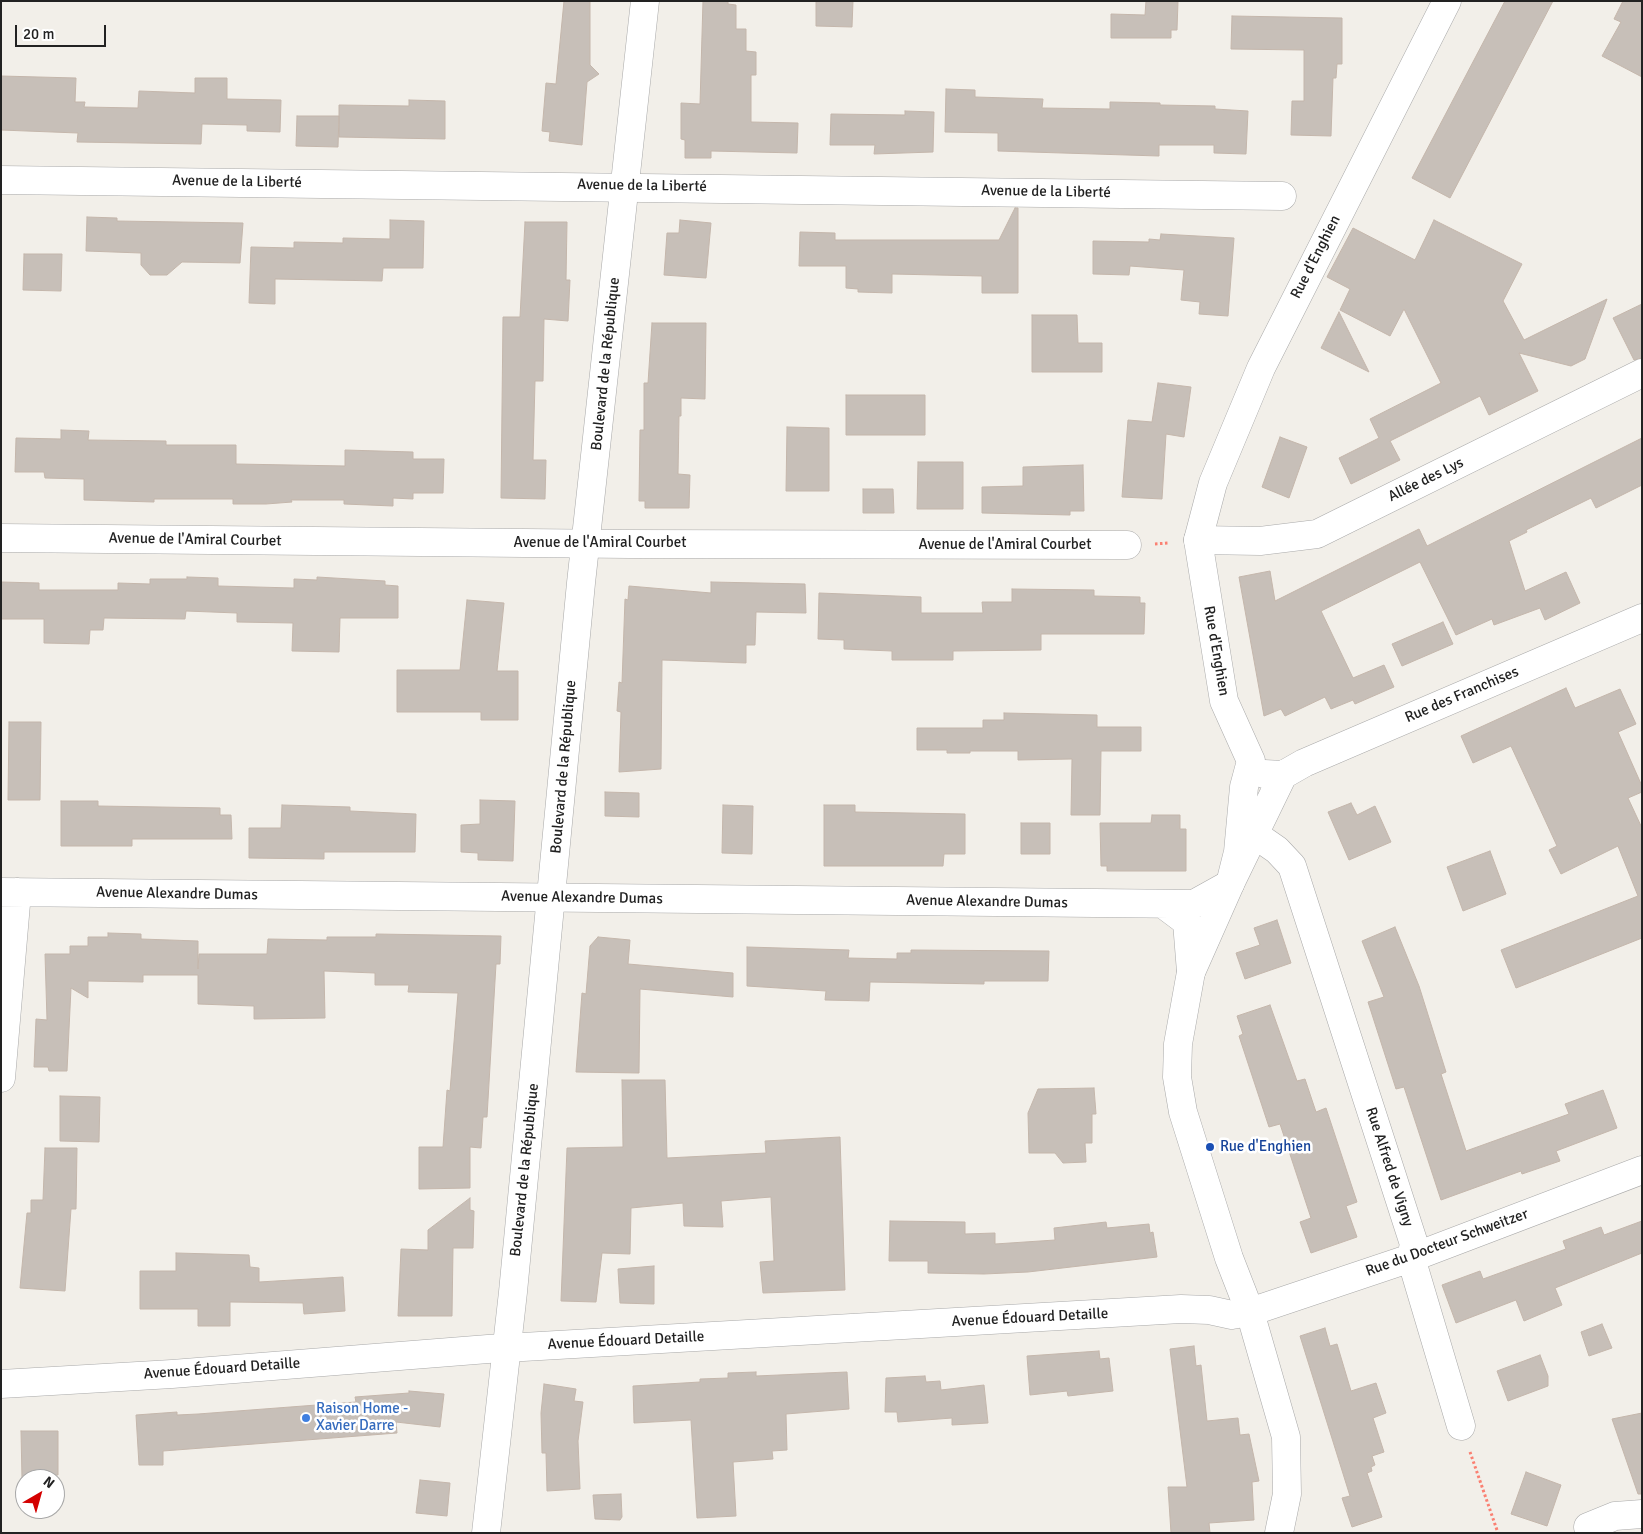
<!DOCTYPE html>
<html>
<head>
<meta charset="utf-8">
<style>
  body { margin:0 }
  #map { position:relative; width:1643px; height:1534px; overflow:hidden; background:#f2efe9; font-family:Signika,sans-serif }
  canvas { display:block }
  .frame { position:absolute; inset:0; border:2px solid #222; pointer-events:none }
  .north { position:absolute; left:15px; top:1469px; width:50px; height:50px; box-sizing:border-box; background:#fff; border:1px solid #a7a7a7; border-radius:50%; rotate:38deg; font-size:14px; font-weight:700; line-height:20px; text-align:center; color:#222 }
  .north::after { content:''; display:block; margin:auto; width:18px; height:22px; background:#d40000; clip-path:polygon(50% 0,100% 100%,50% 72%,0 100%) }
  .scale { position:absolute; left:15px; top:25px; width:91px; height:22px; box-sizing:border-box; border:2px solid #222; border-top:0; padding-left:6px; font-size:15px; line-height:18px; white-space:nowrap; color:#222; -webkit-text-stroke:4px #fff; paint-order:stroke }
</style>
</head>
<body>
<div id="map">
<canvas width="1643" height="1534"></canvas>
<div class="frame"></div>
<div class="north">N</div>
<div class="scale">20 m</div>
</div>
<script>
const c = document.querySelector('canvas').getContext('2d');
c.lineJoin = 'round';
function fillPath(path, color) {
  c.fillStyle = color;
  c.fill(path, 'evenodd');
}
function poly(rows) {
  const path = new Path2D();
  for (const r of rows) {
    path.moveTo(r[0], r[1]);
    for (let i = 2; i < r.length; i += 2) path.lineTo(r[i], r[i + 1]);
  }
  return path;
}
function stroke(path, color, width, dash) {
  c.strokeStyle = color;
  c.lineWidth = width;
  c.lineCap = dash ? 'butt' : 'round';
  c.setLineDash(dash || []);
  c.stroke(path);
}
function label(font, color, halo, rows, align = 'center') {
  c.font = font + ' Signika,sans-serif';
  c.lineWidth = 5;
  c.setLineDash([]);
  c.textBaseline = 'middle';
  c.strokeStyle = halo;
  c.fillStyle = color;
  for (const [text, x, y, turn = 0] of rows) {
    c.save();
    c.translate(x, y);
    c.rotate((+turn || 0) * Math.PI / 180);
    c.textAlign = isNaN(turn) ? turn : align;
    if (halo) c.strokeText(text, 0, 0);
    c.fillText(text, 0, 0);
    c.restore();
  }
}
const building = poly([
  [564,1,590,1,590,65,599,74,587,82,582,145,549,141,550,132,542,131,546,83,556,84,564,1],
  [703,1,728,1,728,4,736,5,736,29,746,29,746,51,756,52,756,75,751,75,751,122,798,123,797,153,711,151,711,158,685,158,685,140,681,139,681,103,700,104,703,1],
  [816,1,853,1,852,27,816,26,816,1],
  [1146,1,1178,1,1177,30,1171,30,1171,38,1111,38,1111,14,1145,15,1146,1],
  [1505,1,1553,1,1450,198,1412,178,1505,1],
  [1623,1,1642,1,1642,77,1602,56,1621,22,1614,19,1623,1],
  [1232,16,1342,18,1342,64,1337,64,1336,78,1333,78,1331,136,1291,135,1292,101,1304,101,1304,50,1231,49,1232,16],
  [1,76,76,78,75,102,85,102,84,107,138,108,139,91,195,93,195,78,227,78,227,99,281,100,280,132,247,131,247,125,202,124,201,144,77,142,78,133,1,130,1,76],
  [946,89,975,90,975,97,1043,99,1042,108,1110,109,1110,102,1160,103,1160,105,1215,106,1215,109,1248,111,1246,154,1214,153,1214,145,1159,145,1159,156,998,151,998,133,945,132,946,89],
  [409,100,445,101,445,139,339,137,339,105,409,106,409,100],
  [905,111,934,112,933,152,874,154,875,145,830,145,831,114,905,115,905,111],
  [297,116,339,116,338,147,296,146,297,116],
  [1015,208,1018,208,1018,293,982,293,982,276,892,274,892,293,858,292,858,289,846,288,846,266,799,266,800,232,835,233,835,240,999,240,1015,208],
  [87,217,117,218,117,221,243,223,240,263,182,262,167,275,150,275,141,265,141,253,86,251,87,217],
  [390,220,424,221,423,268,383,268,382,281,275,279,275,304,249,303,251,247,294,248,294,242,343,243,343,238,390,239,390,220],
  [680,220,711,223,706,278,664,275,667,233,679,233,680,220],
  [1434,220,1522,264,1503,301,1524,340,1607,299,1585,359,1571,366,1519,353,1538,391,1489,415,1480,396,1390,441,1400,460,1351,484,1339,458,1379,438,1370,419,1441,383,1404,309,1390,336,1340,310,1350,289,1327,277,1353,228,1415,260,1434,220],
  [525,222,567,222,566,280,570,280,568,321,544,319,543,381,535,381,533,460,546,460,545,499,501,498,503,317,520,317,525,222],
  [1161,234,1234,238,1228,316,1199,314,1200,302,1181,300,1184,270,1130,266,1129,275,1093,274,1093,241,1149,242,1149,239,1160,240,1161,234],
  [24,254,62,254,61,291,23,290,24,254],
  [1642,304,1642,358,1634,360,1613,318,1642,304],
  [1339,312,1369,372,1321,348,1339,312],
  [1032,315,1077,315,1078,343,1102,343,1102,372,1032,372,1032,315],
  [652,323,706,323,705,399,681,398,681,416,679,416,678,474,690,475,689,508,645,508,645,501,639,501,640,430,644,430,644,383,648,383,652,323],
  [1158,383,1191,387,1184,437,1166,434,1162,499,1122,497,1128,420,1152,422,1158,383],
  [846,395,925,395,925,435,846,435,846,395],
  [787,427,829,428,829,491,786,491,787,427],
  [61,430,89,431,88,440,166,441,166,445,236,445,236,464,345,466,345,450,413,452,413,459,444,459,443,493,413,493,413,499,393,498,393,506,344,504,344,500,291,500,292,502,266,504,233,504,233,499,154,499,154,502,84,500,84,479,45,478,44,472,15,472,16,438,61,439,61,430],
  [1280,437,1307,447,1289,498,1262,487,1280,437],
  [1642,438,1642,485,1596,508,1591,498,1526,530,1527,532,1509,541,1525,591,1566,572,1580,603,1545,620,1540,608,1494,625,1492,619,1456,635,1420,562,1321,611,1353,678,1384,665,1394,687,1355,704,1353,700,1331,709,1325,697,1285,716,1281,709,1264,716,1239,577,1270,571,1275,601,1419,529,1427,546,1642,438],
  [918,462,963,462,963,509,917,509,918,462],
  [1083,465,1084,511,1070,511,1070,515,982,513,982,487,1023,486,1023,467,1083,465],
  [863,489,893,489,894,513,863,513,863,489],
  [187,577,218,578,218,586,294,588,294,579,317,580,317,577,385,581,385,585,398,586,398,618,340,618,339,652,292,651,293,623,237,622,237,613,186,611,185,619,104,618,103,630,90,630,89,644,44,643,44,619,1,619,1,582,39,583,39,590,118,590,118,583,150,584,150,579,187,579,187,577],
  [711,582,805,584,806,613,756,612,755,645,746,645,746,663,662,660,661,769,619,772,621,712,617,711,619,682,622,683,625,599,628,600,629,586,711,593,711,582],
  [1012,589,1094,590,1094,596,1140,597,1140,603,1145,603,1144,634,1041,634,1041,650,953,651,953,660,892,660,892,651,844,649,844,640,818,639,819,593,921,597,921,613,983,613,982,602,1012,602,1012,589],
  [467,600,504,603,497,671,518,671,518,720,481,720,481,712,397,712,397,670,460,670,467,600],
  [1443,622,1453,644,1402,666,1392,644,1443,622],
  [1566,688,1575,708,1620,689,1636,724,1618,732,1642,786,1642,792,1628,798,1642,828,1642,938,1516,988,1501,950,1638,896,1618,846,1561,874,1549,850,1557,846,1511,746,1473,763,1461,736,1566,688],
  [1004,713,1097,715,1097,727,1141,727,1141,751,1101,751,1100,815,1071,815,1072,759,1018,760,1018,751,970,751,970,753,947,753,947,750,917,750,917,728,983,728,983,720,1004,720,1004,713],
  [9,722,41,722,40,800,8,800,9,722],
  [605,792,639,793,639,817,605,816,605,792],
  [480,800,515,801,513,861,478,860,478,853,461,852,461,825,480,824,480,800],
  [61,801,98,801,98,806,220,808,220,815,231,815,232,839,132,839,132,846,61,846,61,801],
  [1351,803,1357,815,1375,806,1391,842,1349,860,1328,812,1351,803],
  [282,805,350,807,350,811,416,814,415,852,324,852,324,859,249,858,249,828,281,828,282,805],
  [723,805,753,806,752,854,722,853,723,805],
  [824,805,855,805,855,812,965,814,965,854,944,854,943,866,824,866,824,805],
  [1152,815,1180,815,1180,829,1186,829,1186,871,1107,871,1107,866,1101,866,1100,823,1151,823,1152,815],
  [1021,823,1050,823,1050,854,1021,854,1021,823],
  [1490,851,1506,894,1463,911,1447,867,1490,851],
  [1277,920,1291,963,1245,979,1236,953,1260,945,1254,928,1277,920],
  [1395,927,1419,986,1446,1072,1441,1074,1466,1151,1569,1114,1565,1104,1603,1090,1617,1128,1556,1151,1560,1161,1522,1174,1521,1171,1441,1200,1404,1087,1396,1089,1368,1002,1384,997,1362,941,1395,927],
  [108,933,141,934,141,939,198,941,198,969,199,954,267,954,268,939,327,940,327,937,376,937,376,934,501,936,500,964,496,964,487,1117,483,1117,481,1148,470,1147,470,1188,419,1189,419,1147,443,1147,447,1090,450,1091,458,993,408,992,409,985,375,985,375,973,324,971,325,1018,254,1019,254,1006,198,1004,198,975,143,975,143,982,88,981,88,998,71,988,67,1071,49,1071,48,1067,34,1067,36,1019,47,1020,45,954,70,954,70,946,88,946,88,937,108,937,108,933],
  [598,937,630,940,628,964,733,973,733,997,640,989,639,1073,576,1072,582,993,586,994,590,946,598,937],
  [747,947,849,950,848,958,897,959,897,953,911,953,911,950,1049,951,1048,981,984,981,984,984,870,982,869,1001,825,1000,826,991,747,986,747,947],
  [1270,1005,1297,1081,1305,1079,1316,1112,1326,1108,1357,1202,1346,1206,1357,1237,1311,1253,1300,1222,1311,1218,1280,1124,1269,1127,1239,1036,1243,1034,1237,1016,1270,1005],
  [622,1080,665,1080,667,1158,766,1153,765,1141,840,1137,845,1290,763,1293,760,1262,774,1261,771,1197,721,1201,723,1227,684,1226,683,1203,631,1208,630,1254,602,1253,596,1302,561,1301,567,1148,623,1147,622,1080],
  [1094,1088,1096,1114,1092,1114,1092,1143,1085,1143,1086,1162,1063,1163,1055,1153,1029,1153,1028,1113,1038,1089,1094,1088],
  [60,1096,100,1097,99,1142,60,1141,60,1096],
  [45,1148,77,1148,76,1209,71,1209,65,1291,20,1288,27,1213,31,1213,31,1200,43,1200,45,1148],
  [470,1198,470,1210,474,1211,473,1248,453,1248,452,1316,398,1316,401,1249,428,1250,428,1230,470,1198],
  [890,1221,965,1222,965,1234,995,1233,995,1244,1055,1240,1054,1228,1106,1222,1107,1228,1149,1224,1150,1233,1153,1232,1157,1257,1028,1272,984,1274,928,1273,928,1261,889,1261,890,1221],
  [1642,1221,1642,1253,1555,1288,1562,1305,1524,1321,1516,1300,1456,1323,1442,1285,1480,1271,1483,1279,1566,1249,1563,1241,1601,1227,1604,1235,1642,1221],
  [176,1253,249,1255,250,1267,259,1268,259,1282,343,1277,345,1311,304,1314,303,1303,230,1302,230,1326,198,1326,198,1309,140,1309,140,1271,176,1271,176,1253],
  [654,1266,654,1304,620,1303,618,1269,654,1266],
  [1602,1324,1612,1348,1589,1356,1581,1332,1602,1324],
  [1325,1328,1330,1346,1337,1344,1351,1391,1376,1383,1386,1413,1373,1418,1384,1452,1372,1456,1375,1465,1371,1467,1372,1471,1367,1473,1382,1517,1352,1527,1342,1498,1350,1496,1300,1336,1325,1328],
  [1194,1346,1196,1366,1201,1365,1207,1421,1238,1418,1240,1435,1249,1434,1259,1481,1252,1482,1254,1520,1209,1523,1210,1533,1171,1533,1168,1487,1187,1487,1170,1349,1194,1346],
  [1099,1351,1100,1359,1109,1358,1113,1391,1068,1396,1067,1391,1030,1395,1027,1356,1099,1351],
  [1540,1355,1548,1376,1548,1386,1508,1401,1497,1371,1540,1355],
  [756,1372,756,1376,847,1372,849,1409,786,1414,787,1450,772,1451,773,1459,733,1462,736,1516,697,1518,691,1420,634,1423,633,1386,700,1382,700,1379,728,1378,728,1373,756,1372],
  [925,1376,926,1382,940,1381,941,1390,984,1385,988,1423,952,1425,952,1418,898,1422,897,1412,885,1412,886,1378,925,1376],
  [544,1384,576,1389,574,1401,583,1402,578,1441,580,1489,547,1491,546,1453,542,1453,541,1413,544,1384],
  [409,1391,444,1394,440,1427,396,1422,397,1433,163,1451,163,1465,139,1465,136,1415,177,1412,177,1415,198,1414,356,1402,355,1397,409,1393,409,1391],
  [1642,1413,1642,1494,1638,1494,1612,1419,1642,1413],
  [21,1431,58,1431,58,1475,53,1475,53,1479,22,1479,21,1431],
  [1526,1472,1561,1485,1547,1526,1511,1514,1526,1472],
  [420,1480,450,1483,447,1516,416,1513,420,1480],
  [621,1494,622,1517,620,1520,595,1519,593,1495,621,1494]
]);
fillPath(building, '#c7bfb8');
stroke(building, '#c4b6ab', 1);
const minor = poly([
  [1,180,1282,196],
  [1,538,629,544,1127,545],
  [1198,540,1260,541,1317,534,1642,373],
  [1264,774,1283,775,1304,763,1642,618],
  [1241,825,1277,850,1292,866,1414,1244,1411,1258,1461,1426],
  [1,892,1194,904,1230,884,1283,775],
  [1163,904,1187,922,1191,972],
  [1,1078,17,892],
  [1,1384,172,1374,488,1349,1181,1309,1209,1310,1232,1315,1250,1312,1411,1258,1642,1170],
  [1588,1527,1615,1516,1642,1514]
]);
const tertiary = poly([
  [486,1533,513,1292,581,583,645,1],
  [1279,1533,1287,1494,1286,1437,1250,1312,1229,1258,1183,1112,1177,1077,1178,1044,1191,972,1230,884,1238,852,1244,787,1251,761,1224,701,1198,540,1213,483,1261,368,1447,1]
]);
stroke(minor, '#a9a9a9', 29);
stroke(tertiary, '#a9a9a9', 29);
stroke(poly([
  [1155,544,1168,543],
  [1470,1452,1498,1533]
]), '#fa8072', 3, [2.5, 2.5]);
stroke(minor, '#fff', 28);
stroke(tertiary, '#fff', 28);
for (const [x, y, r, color] of [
  [1210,1147,5,"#1a4fb4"],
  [306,1418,5,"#3f7fe0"]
]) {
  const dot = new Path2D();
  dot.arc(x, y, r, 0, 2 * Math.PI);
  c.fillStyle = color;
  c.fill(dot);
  stroke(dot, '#fff', 2);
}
label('15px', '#222', '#fff', [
  ["Avenue de la Liberté",237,182,1],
  ["Avenue de la Liberté",642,186,1],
  ["Avenue de la Liberté",1046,192,1],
  ["Rue d'Enghien",1316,257,-63],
  ["Boulevard de la République",606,364,-84],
  ["Allée des Lys",1426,480,-26],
  ["Avenue de l'Amiral Courbet",195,540,1],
  ["Avenue de l'Amiral Courbet",600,543],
  ["Avenue de l'Amiral Courbet",1005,545],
  ["Rue d'Enghien",1216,651,80],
  ["Rue des Franchises",1462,695,-23],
  ["Boulevard de la République",564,767,-85],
  ["Avenue Alexandre Dumas",177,894,1],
  ["Avenue Alexandre Dumas",582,898,1],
  ["Avenue Alexandre Dumas",987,902,1],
  ["Rue Alfred de Vigny",1389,1167,72],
  ["Boulevard de la République",525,1170,-84],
  ["Rue du Docteur Schweitzer",1447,1243,-20],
  ["Avenue Édouard Detaille",1030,1318,-3],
  ["Avenue Édouard Detaille",626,1341,-3],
  ["Avenue Édouard Detaille",222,1369,-4]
]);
label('15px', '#164399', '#fff', [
  ["Rue d'Enghien",1220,1147]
], 'left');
label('15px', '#366cbe', '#fff', [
  ["Raison Home -",316,1409],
  ["Xavier Darre",316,1426]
], 'left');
</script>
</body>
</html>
